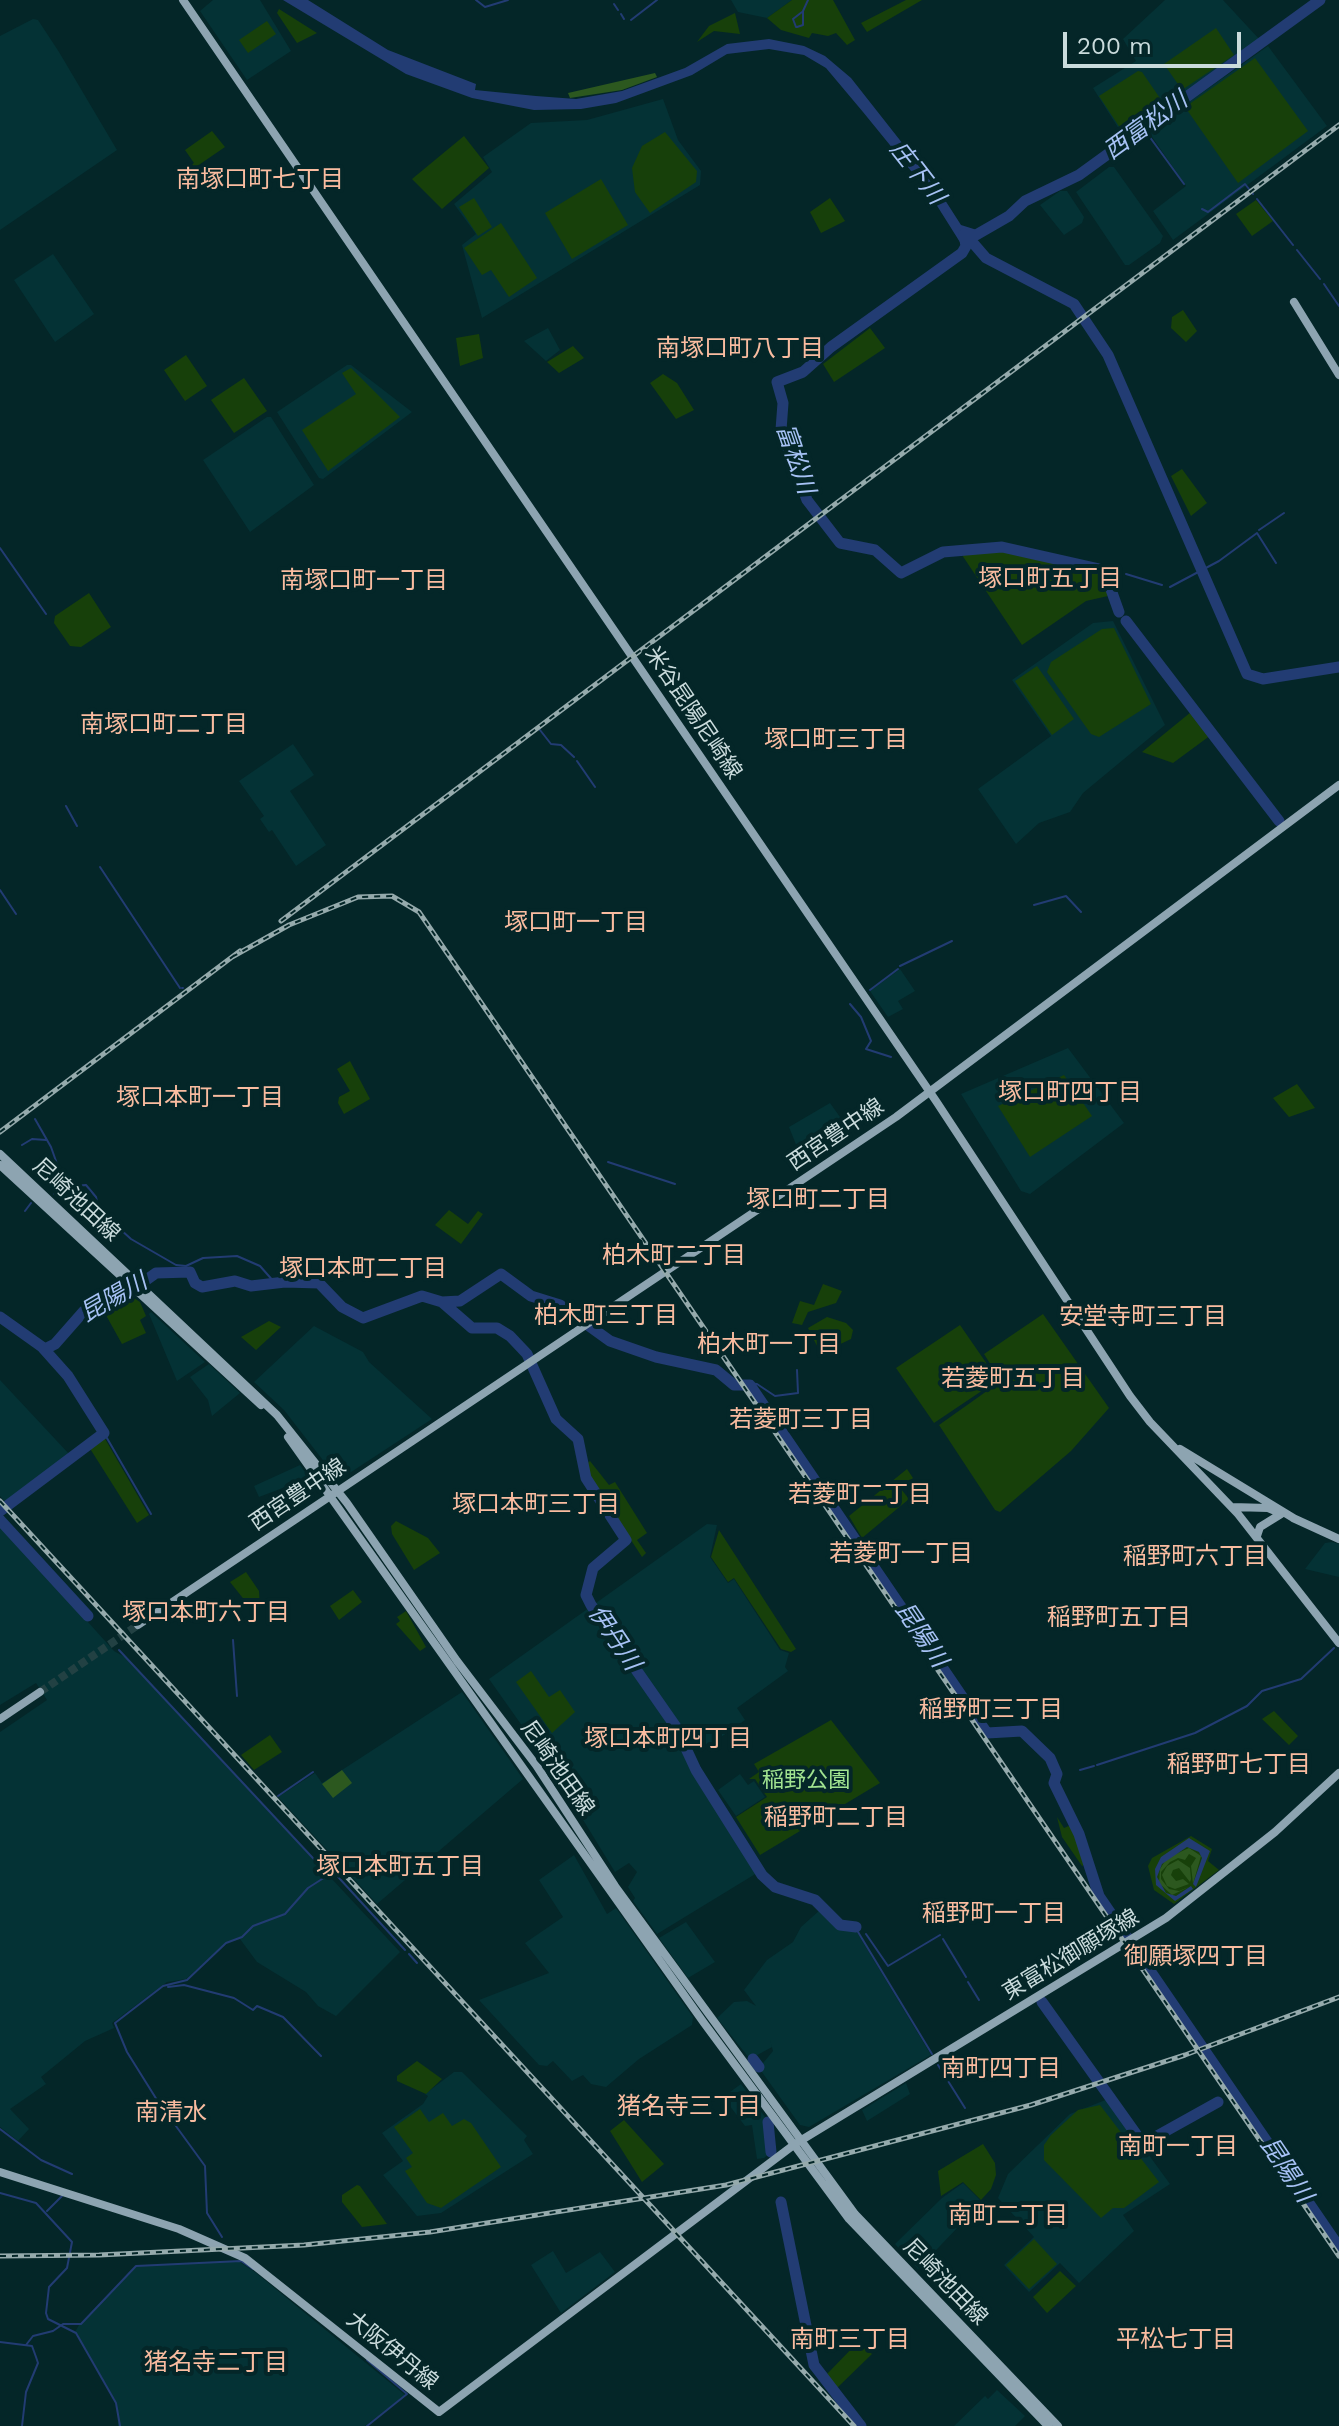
<!DOCTYPE html>
<html>
<head>
<meta charset="utf-8">
<style>
  body { margin:0 }
  #map { position:relative; width:1339px; height:2426px; overflow:hidden; background:#042628; font-family:"Work Sans",sans-serif }
  canvas { display:block }
  .scale { position:absolute; left:1063px; top:32px; width:178px; height:36px; box-sizing:border-box; border:4px solid #cadbdc; border-top:0; padding-left:10px; font-size:24px; line-height:28px; white-space:nowrap; color:#cadbdc; -webkit-text-stroke:6px #042628; paint-order:stroke }
</style>
</head>
<body>
<div id="map">
<canvas width="1339" height="2426"></canvas>
<div class="scale">200 m</div>
</div>
<script>
const c = document.querySelector('canvas').getContext('2d');
c.lineJoin = 'round';
function fillPath(path, color) {
  c.fillStyle = color;
  c.fill(path, 'evenodd');
}
function poly(rows) {
  const path = new Path2D();
  for (const r of rows) {
    path.moveTo(r[0], r[1]);
    for (let i = 2; i < r.length; i += 2) path.lineTo(r[i], r[i + 1]);
  }
  return path;
}
function stroke(path, color, width, dash) {
  c.strokeStyle = color;
  c.lineWidth = width;
  c.lineCap = dash ? 'butt' : 'round';
  c.setLineDash(dash || []);
  c.stroke(path);
}
function label(font, color, halo, rows, align = 'center') {
  c.font = font + ' "Work Sans","Noto Sans JP",sans-serif';
  c.lineWidth = 8;
  c.setLineDash([]);
  c.textBaseline = 'middle';
  c.strokeStyle = halo;
  c.fillStyle = color;
  for (const [text, x, y, turn = 0] of rows) {
    c.save();
    c.translate(x, y);
    c.rotate((+turn || 0) * Math.PI / 180);
    c.textAlign = isNaN(turn) ? turn : align;
    if (halo) c.strokeText(text, 0, 0);
    c.fillText(text, 0, 0);
    c.restore();
  }
}
fillPath(poly([
  [213,0,260,0,291,51,247,80,200,11],
  [731,0,792,0,767,18,738,12],
  [1165,0,1223,0,1260,40,1124,137,1093,88,1136,61,1123,39],
  [33,19,38,20,59,52,117,150,0,230,0,36],
  [1268,46,1327,126,1173,240,1153,211,1186,186,1148,131],
  [663,99,678,140,701,171,700,185,482,318,462,245,476,234,454,204,492,172,483,157,531,123,587,120],
  [1109,167,1114,167,1163,236,1160,243,1129,265,1125,265,1076,192],
  [1060,191,1067,191,1084,217,1082,223,1064,235,1040,205],
  [53,254,94,314,55,342,14,280],
  [548,328,560,350,546,361,524,341],
  [347,365,351,365,412,412,323,479,319,478,277,412],
  [267,417,271,417,314,485,250,532,203,460],
  [1113,621,1165,725,1083,793,1070,812,1039,823,1016,844,978,789,1051,736,1012,680,1093,623],
  [293,744,314,775,290,791,326,845,296,866,272,830,269,832,260,819,264,816,239,781],
  [900,969,915,991,898,1001,903,1009,888,1017,870,991],
  [1068,1048,1124,1123,1030,1194,1021,1191,961,1094],
  [830,1103,840,1117,830,1128,833,1139,799,1152,789,1127],
  [151,1312,205,1362,177,1381,149,1314],
  [314,1326,363,1352,369,1362,432,1419,342,1478,336,1477,284,1410,254,1382],
  [209,1364,240,1393,212,1416,208,1400,190,1377],
  [0,1380,70,1455,6,1503,0,1496],
  [300,1465,309,1478,259,1497,254,1486],
  [0,1524,114,1651,125,1657,400,1952,336,2016,318,2006,306,1992,257,1962,240,1939,226,1943,186,1979,167,1982,112,2023,114,2028,85,2041,41,2077,46,2084,10,2109,29,2129,18,2141,0,2127,0,1732,47,1700,36,1683,0,1705],
  [707,1524,717,1525,710,1557,728,1583,734,1579,780,1650,789,1653,785,1667,788,1671,737,1708,745,1720,704,1749,695,1737,680,1747,757,1873,657,1934,633,1901,635,1898,628,1887,637,1872,629,1863,615,1872,547,1761,489,1679],
  [1332,1542,1339,1544,1339,1577,1305,1569,1325,1543],
  [462,1692,523,1779,377,1904,278,1797,315,1773,322,1783],
  [740,1774,748,1785,754,1781,765,1797,736,1816,718,1790],
  [574,1855,607,1914,616,1908,693,2017,692,2025,639,2059,606,2087,591,2084,583,2075,572,2081,553,2061,547,2066,539,2065,479,2000,549,1973,525,1943,563,1917,539,1880],
  [820,1910,839,1928,855,1929,931,2055,809,2127,800,2125,759,2068,773,2051,769,2036,772,2047,750,2059,717,2018,734,2002,747,2001,756,2006,744,1990,767,1960,793,1942,801,1927],
  [686,1922,715,1962,688,1978,659,1938],
  [454,2072,462,2072,527,2136,524,2140,533,2154,441,2213,417,2216,383,2175,403,2161,382,2133,423,2104,428,2096,425,2094],
  [906,2083,910,2094,867,2121,862,2110],
  [741,2084,765,2117,770,2153,764,2158,757,2159,752,2125,745,2126,723,2097],
  [1108,2099,1170,2184,1123,2215,1134,2231,1079,2283,1060,2263,1029,2292,1004,2265,1034,2237,998,2198,1008,2174,1070,2114],
  [963,2183,982,2202,918,2269,895,2244,942,2198],
  [553,2251,566,2273,600,2252,615,2272,561,2313,531,2265],
  [238,2261,255,2272,405,2395,365,2426,118,2426,117,2403,75,2332,79,2325,135,2266],
  [997,2390,1025,2416,1015,2426,954,2426,985,2396,988,2399]
]), '#043235');
fillPath(poly([
  [792,0,833,0,855,40,847,45,836,33,828,36,812,33,809,38,781,30,767,18],
  [906,0,922,0,867,32,861,23],
  [279,9,317,33,297,43,277,13],
  [735,13,740,34,714,31,697,42,709,26],
  [267,21,276,34,248,53,239,40],
  [1216,28,1234,55,1182,90,1164,64],
  [1255,58,1308,131,1238,183,1185,107],
  [1138,71,1142,72,1164,104,1124,134,1099,96],
  [212,131,225,147,190,171,188,167,194,163,185,150],
  [665,132,697,171,696,182,650,213,635,192,632,168,642,146],
  [464,136,489,168,442,209,412,179],
  [601,179,628,225,572,259,545,213],
  [474,198,492,227,478,236,459,207],
  [830,198,845,221,821,233,810,212],
  [1256,200,1273,221,1252,236,1236,214],
  [501,223,537,278,509,297,491,270,482,275,464,248],
  [1183,310,1197,331,1186,342,1171,328,1172,317],
  [870,328,885,348,834,382,823,364],
  [479,334,483,358,460,366,456,338],
  [573,346,584,358,559,373,547,362],
  [186,355,207,386,185,401,164,370],
  [351,368,400,417,328,471,302,430,356,394,342,373],
  [663,374,677,383,694,410,676,419,650,383],
  [244,378,267,411,234,433,211,400],
  [1182,469,1207,503,1191,516,1171,476],
  [995,549,1101,573,1108,596,1086,601,1022,645,960,552],
  [89,593,111,627,81,647,70,646,54,623,55,616],
  [1114,628,1151,704,1099,737,1091,734,1047,672,1051,662,1102,629],
  [1037,666,1074,719,1052,735,1015,681],
  [1191,712,1211,735,1173,763,1142,752],
  [350,1061,370,1099,344,1114,338,1103,339,1097,350,1091,337,1069],
  [1064,1075,1092,1116,1030,1157,998,1106],
  [1297,1084,1315,1108,1289,1117,1273,1098],
  [449,1210,468,1224,478,1211,483,1214,461,1244,435,1225],
  [823,1284,842,1291,836,1303,808,1312,802,1325,792,1323,800,1301,814,1305],
  [131,1296,140,1302,146,1316,140,1320,146,1333,122,1344,102,1308],
  [1043,1314,1109,1408,1071,1451,1000,1512,995,1510,939,1425,1001,1381,984,1354],
  [827,1317,846,1323,853,1330,851,1339,830,1349,817,1346,808,1328],
  [269,1321,281,1327,256,1350,241,1337],
  [960,1325,998,1380,934,1423,896,1368],
  [104,1437,149,1515,137,1523,89,1447],
  [590,1461,609,1485,615,1482,647,1533,637,1540,646,1553,642,1557,586,1471,585,1465],
  [907,1469,913,1478,901,1489,909,1499,862,1538,849,1516],
  [396,1521,428,1538,440,1553,414,1570,392,1534,391,1526],
  [719,1530,796,1649,791,1652,781,1649,734,1578,728,1582,711,1557],
  [246,1572,259,1591,260,1608,254,1612,230,1582],
  [353,1590,362,1602,339,1620,330,1606],
  [406,1611,426,1647,420,1651,396,1624,400,1621,397,1617],
  [531,1671,549,1697,560,1690,575,1712,552,1733,516,1682],
  [1274,1711,1298,1736,1289,1745,1262,1719],
  [831,1720,880,1783,760,1855,736,1817,767,1797,755,1779,749,1779,759,1772,754,1764],
  [270,1735,282,1752,254,1770,241,1755],
  [1057,1817,1064,1828,1071,1825,1077,1834,1086,1864,1082,1866,1062,1837],
  [1191,1836,1212,1849,1208,1861,1219,1870,1174,1904,1154,1890,1148,1866,1152,1858],
  [417,2061,442,2079,426,2094,397,2081,397,2076],
  [1100,2105,1159,2182,1124,2208,1113,2208,1101,2218,1044,2160,1044,2145,1051,2135,1078,2110],
  [420,2109,429,2122,443,2113,452,2126,464,2119,471,2123,501,2167,441,2208,427,2203,405,2171,412,2167,406,2158,413,2153,394,2127],
  [624,2120,664,2164,642,2182,610,2131],
  [983,2144,995,2163,996,2175,991,2189,981,2200,963,2182,941,2196,938,2171],
  [357,2185,360,2186,387,2224,362,2227,342,2202,342,2195],
  [1034,2239,1057,2264,1029,2289,1006,2265],
  [1060,2271,1076,2286,1047,2313,1033,2297],
  [859,2341,872,2354,837,2388,827,2374]
]), '#17400a');
fillPath(poly([
  [655,73,657,77,622,90,570,98,568,93],
  [342,1770,352,1783,333,1798,322,1784],
  [1189,1848,1201,1856,1193,1884,1191,1866,1196,1858,1189,1854,1185,1860,1178,1858,1170,1862,1161,1872,1161,1879,1169,1889,1179,1891,1191,1886,1172,1895,1159,1883,1160,1869,1167,1858],
  [1178,1860,1190,1868,1191,1879,1190,1882,1179,1868,1173,1870,1171,1875,1176,1881,1183,1879,1189,1884,1175,1889,1167,1886,1162,1875,1167,1866]
]), '#2c581f');
fillPath(poly([
  [283,0,308,0,388,50,476,84,475,90,536,96,576,99,622,91,685,68,727,44,769,39,804,46,825,56,851,78,936,186,961,225,977,230,981,235,972,247,963,247,929,193,863,112,826,68,804,55,769,49,727,54,692,75,616,103,581,109,534,110,472,98,406,74],
  [1189,1838,1210,1851,1196,1887,1193,1884,1202,1858,1199,1852,1187,1847,1162,1864,1157,1877,1166,1893,1176,1896,1191,1886,1193,1889,1175,1901,1156,1885,1155,1869,1161,1857]
]), '#223c73');
stroke(poly([
  [476,0,485,7,508,0],
  [614,4,618,10],
  [621,14,624,19],
  [631,20,657,0],
  [796,27,793,19,802,12],
  [797,27,803,25,803,11,808,0],
  [1143,127,1145,129],
  [1149,136,1184,184],
  [1257,199,1293,245],
  [1202,209,1208,212,1245,184,1253,194],
  [1297,250,1320,279],
  [1324,284,1339,306],
  [1259,530,1284,513],
  [0,548,46,614],
  [1104,570,1120,572],
  [1126,574,1162,585],
  [1170,587,1219,561,1257,533,1276,563],
  [540,730,551,744,561,745,574,757],
  [577,761,595,787],
  [66,806,77,826],
  [100,867,180,988],
  [0,890,16,914],
  [1034,905,1066,896,1081,912],
  [900,966,952,941],
  [182,988,183,988],
  [870,990,898,969],
  [850,1004,861,1017,871,1041,866,1049,891,1057],
  [35,1119,51,1147,62,1178,72,1186,86,1185,96,1197,99,1210,131,1239,176,1265,186,1266,203,1258,237,1256,260,1266,275,1283],
  [22,1145,32,1139,46,1140],
  [608,1162,675,1184],
  [54,1194,105,1231,113,1225],
  [25,1211,31,1203],
  [746,1383,757,1384,775,1396,798,1393,797,1370],
  [104,1433,151,1514],
  [233,1640,237,1696],
  [119,1650,324,1870,329,1867,405,1950],
  [1097,1765,1195,1733,1247,1706,1262,1691,1301,1679,1334,1648],
  [1080,1770,1094,1766],
  [278,1796,313,1772],
  [855,1927,932,2054],
  [866,1934,888,1966,940,1935],
  [943,1939,966,1977],
  [409,1954,417,1963],
  [968,1982,979,2000],
  [168,1987,184,1985,234,1998,253,2010,257,2006,283,2017,321,2056],
  [938,2065,965,2108],
  [0,2129,41,2160,72,2174],
  [0,2193,36,2203,72,2242,67,2268,49,2287,46,2313,48,2319,76,2333,116,2403,120,2426],
  [47,2211,62,2196],
  [222,2237,207,2213,205,2166,157,2100,127,2052,115,2023,163,1986,187,1980,226,1943,242,1937,253,1926,285,1914,308,1888,333,1872],
  [0,2342,32,2346,36,2357,38,2363,26,2392,22,2426],
  [26,2345,33,2336,53,2331,63,2324,81,2324,136,2266,241,2261,253,2269],
  [367,2426,407,2394,367,2360]
]), '#223c73', 2);
stroke(poly([
  [964,234,966,246,962,253,831,347,803,372,777,382,783,403,781,430,807,500,840,543,875,550,901,573,943,552,1002,547,1104,570,1119,612],
  [968,235,976,235,1009,216,1025,201,1079,175,1320,0],
  [967,236,986,258,1074,304,1108,355,1247,674,1263,679,1339,667],
  [1126,621,1279,821],
  [442,1302,472,1328,497,1328,510,1336,527,1354,556,1419,578,1439,586,1478,626,1540,593,1568,586,1595,591,1605,676,1727,696,1770,762,1875,775,1887,815,1900,840,1925,856,1927],
  [0,1317,45,1349,55,1344,84,1311,128,1293,156,1273,190,1272,195,1283,202,1287,235,1281,251,1286,285,1282,319,1283,342,1307,363,1318,422,1296,442,1302,460,1301,501,1274,531,1296,560,1305,610,1341,656,1357,716,1370,734,1385,750,1385,987,1733,1022,1731,1050,1758,1057,1774,1054,1783,1079,1834,1099,1896,1339,2247],
  [0,1511,104,1433,68,1376,43,1348],
  [0,1520,88,1616],
  [1042,2002,1141,2141],
  [753,2059,759,2067],
  [768,2122,771,2152],
  [1148,2141,1218,2102],
  [781,2202,814,2365,861,2426]
]), '#223c73', 11);
stroke(poly([
  [40,1692,138,1625]
]), '#224143', 8, [8, 4]);
stroke(poly([
  [183,0,936,1101,1130,1396,1150,1422,1238,1514,1339,1643],
  [1294,302,1339,375],
  [0,1154,277,1415,347,1503,457,1661,536,1765,615,1886,855,2214,1058,2426],
  [0,1165,261,1405],
  [288,1437,704,2023,849,2219,1048,2426],
  [1180,1449,1295,1519],
  [1232,1507,1268,1508,1280,1513],
  [1293,1518,1339,1539],
  [1257,1536,1260,1527,1281,1514],
  [138,1625,896,1117,1339,785],
  [0,1719,40,1692],
  [0,2172,179,2229,245,2258,439,2412,795,2144,1166,1918,1275,1832,1339,1773]
]), '#8da4b1', 8);
const rail = poly([
  [281,921,1339,125],
  [232,957,289,925,358,897,392,896,419,912,1339,2256],
  [0,1132,240,951],
  [0,1501,854,2426],
  [0,2256,99,2255,304,2245,430,2232,726,2185,1031,2105,1185,2055,1339,1997]
]);
stroke(rail, '#95aaac', 5);
stroke(rail, '#042628', 2, [6]);
label('22px', '#cadbdc', '#042628', [
  ["米谷昆陽尼崎線",693,713,56],
  ["西宮豊中線",836,1135,-34],
  ["尼崎池田線",76,1200,43],
  ["西宮豊中線",298,1495,-34],
  ["尼崎池田線",557,1768,55],
  ["東富松御願塚線",1071,1955,-31],
  ["尼崎池田線",945,2282,46],
  ["大阪伊丹線",392,2351,39]
]);
label('22px', '#a1e390', '#042628', [
  ["稲野公園",806,1781]
]);
label('italic 24px', '#a7c2f5', '#042628', [
  ["西富松川",1146,126,-36],
  ["庄下川",917,173,52],
  ["富松川",795,459,71],
  ["昆陽川",114,1298,-30],
  ["昆陽川",921,1635,56],
  ["伊丹川",614,1638,56],
  ["昆陽川",1286,2170,56]
]);
label('24px', '#f9bca0', '#042628', [
  ["南塚口町七丁目",260,180],
  ["南塚口町八丁目",740,349],
  ["塚口町五丁目",1050,579],
  ["南塚口町一丁目",364,581],
  ["南塚口町二丁目",164,725],
  ["塚口町三丁目",836,740],
  ["塚口町一丁目",576,923],
  ["塚口町四丁目",1070,1093],
  ["塚口本町一丁目",200,1098],
  ["塚口町二丁目",818,1200],
  ["柏木町二丁目",674,1256],
  ["塚口本町二丁目",363,1269],
  ["柏木町三丁目",606,1316],
  ["安堂寺町三丁目",1143,1317],
  ["柏木町一丁目",769,1345],
  ["若菱町五丁目",1013,1379],
  ["若菱町三丁目",801,1420],
  ["若菱町二丁目",860,1495],
  ["塚口本町三丁目",536,1505],
  ["若菱町一丁目",901,1554],
  ["稲野町六丁目",1195,1557],
  ["塚口本町六丁目",206,1613],
  ["稲野町五丁目",1119,1618],
  ["稲野町三丁目",991,1710],
  ["塚口本町四丁目",668,1739],
  ["稲野町七丁目",1239,1765],
  ["稲野町二丁目",836,1818],
  ["塚口本町五丁目",400,1867],
  ["稲野町一丁目",994,1914],
  ["御願塚四丁目",1196,1957],
  ["南町四丁目",1001,2069],
  ["猪名寺三丁目",689,2107],
  ["南清水",171,2113],
  ["南町一丁目",1178,2147],
  ["南町二丁目",1008,2216],
  ["南町三丁目",850,2340],
  ["平松七丁目",1176,2340],
  ["猪名寺二丁目",216,2363]
]);
</script>
</body>
</html>
